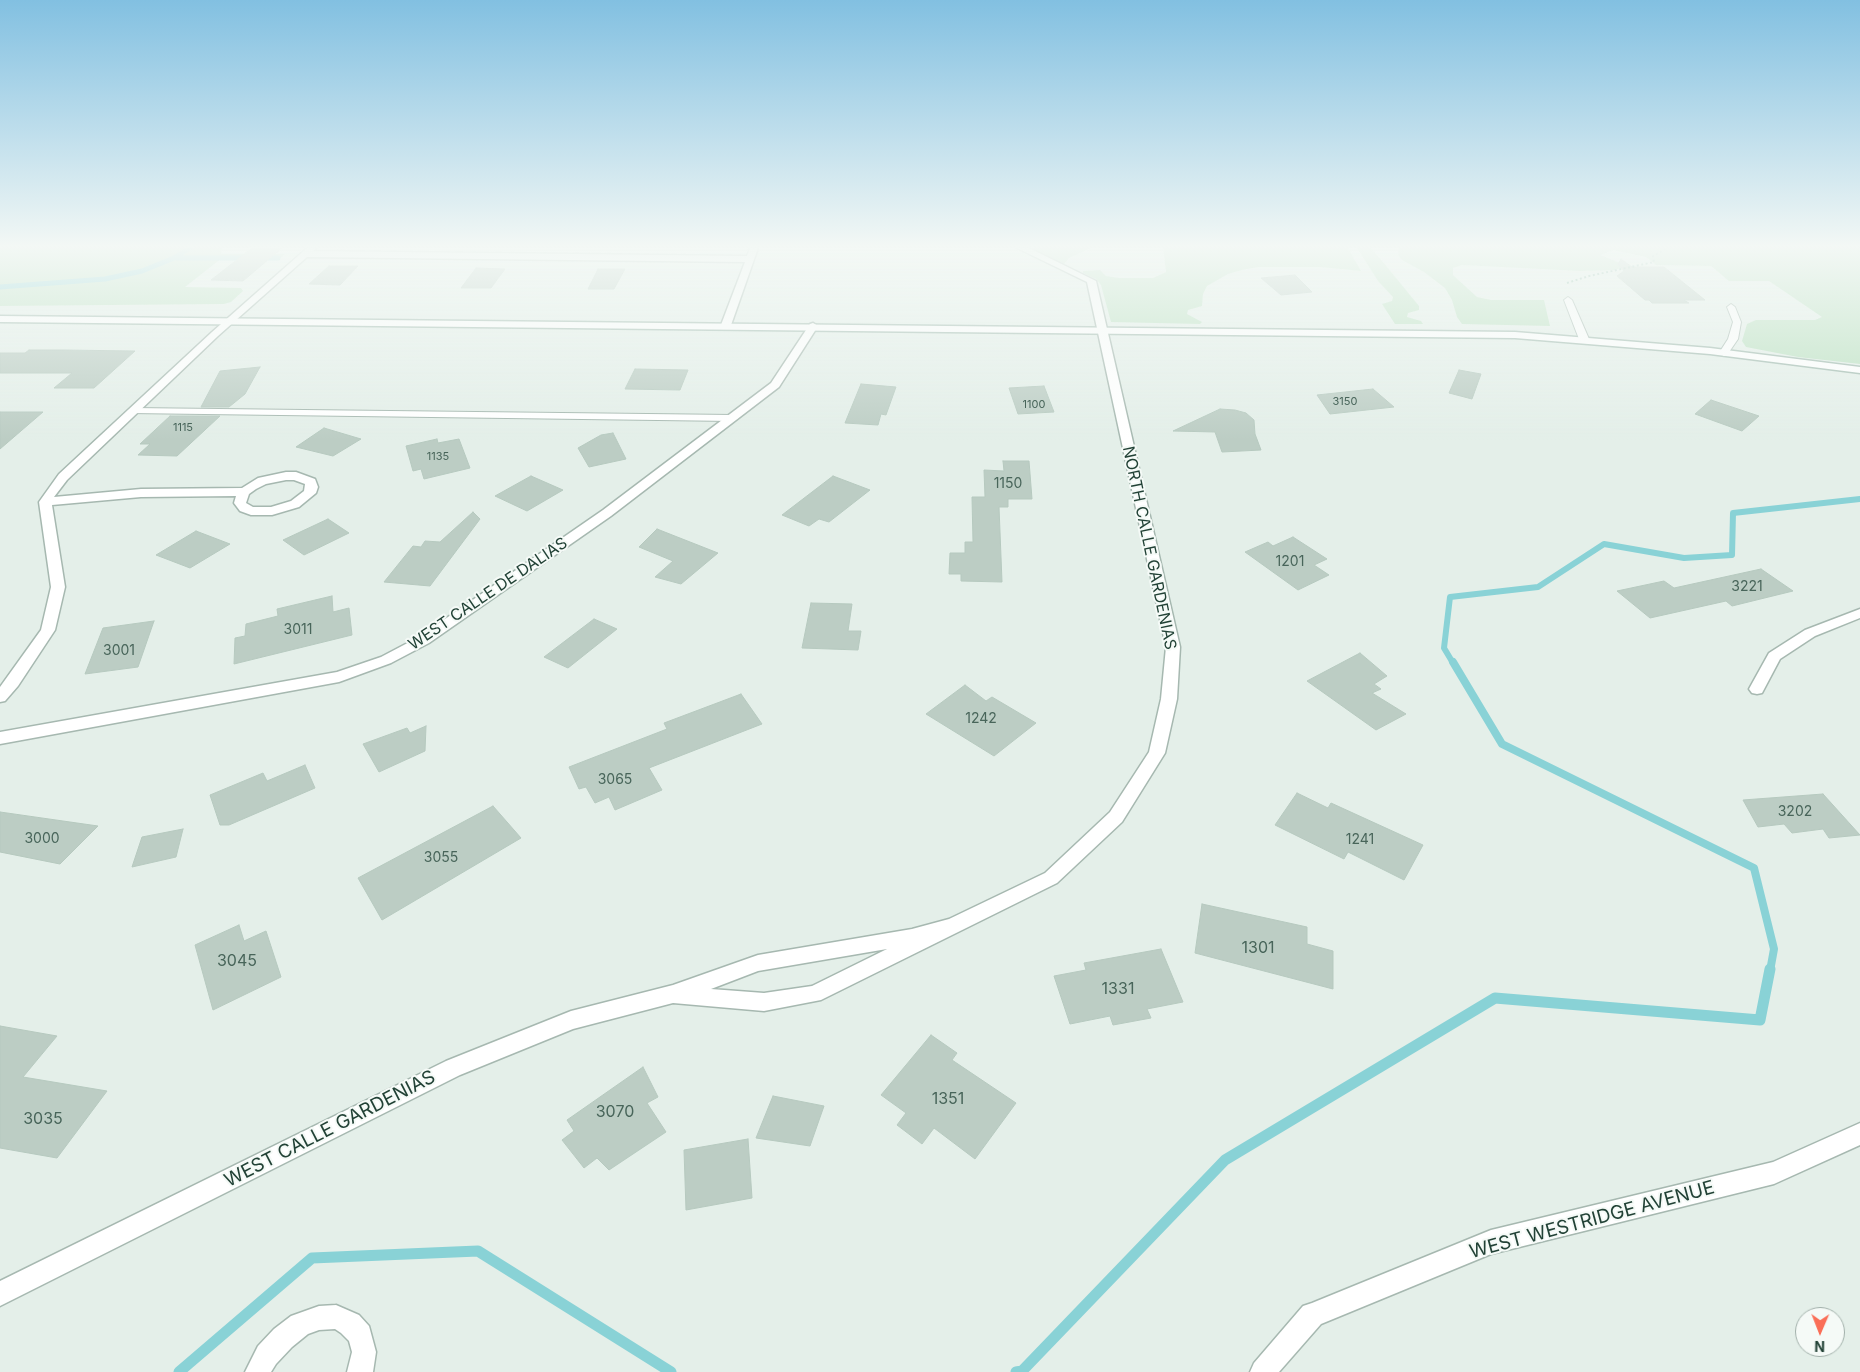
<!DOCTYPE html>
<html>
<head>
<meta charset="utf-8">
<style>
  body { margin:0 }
  #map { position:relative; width:1860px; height:1372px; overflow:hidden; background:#e4efe9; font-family:Inter,sans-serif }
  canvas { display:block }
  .north { position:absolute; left:1795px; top:1307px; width:50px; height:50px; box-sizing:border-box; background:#f5faf7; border:1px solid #a1b0aa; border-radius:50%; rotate:181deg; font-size:14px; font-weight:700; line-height:20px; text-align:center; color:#224236 }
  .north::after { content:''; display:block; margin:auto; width:18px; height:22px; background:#fa6e57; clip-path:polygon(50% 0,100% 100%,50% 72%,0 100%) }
</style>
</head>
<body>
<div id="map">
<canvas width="1860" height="1372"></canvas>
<div class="north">N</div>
</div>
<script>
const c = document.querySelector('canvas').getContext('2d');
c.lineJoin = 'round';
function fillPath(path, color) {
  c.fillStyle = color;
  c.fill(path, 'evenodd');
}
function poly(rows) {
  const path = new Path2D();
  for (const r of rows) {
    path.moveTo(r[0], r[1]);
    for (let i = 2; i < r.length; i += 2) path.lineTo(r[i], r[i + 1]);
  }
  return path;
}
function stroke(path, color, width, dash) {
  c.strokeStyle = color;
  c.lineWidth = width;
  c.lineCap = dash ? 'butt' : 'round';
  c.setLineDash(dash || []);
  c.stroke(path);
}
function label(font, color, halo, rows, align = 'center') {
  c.font = font + ' Inter,sans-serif';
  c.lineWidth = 4;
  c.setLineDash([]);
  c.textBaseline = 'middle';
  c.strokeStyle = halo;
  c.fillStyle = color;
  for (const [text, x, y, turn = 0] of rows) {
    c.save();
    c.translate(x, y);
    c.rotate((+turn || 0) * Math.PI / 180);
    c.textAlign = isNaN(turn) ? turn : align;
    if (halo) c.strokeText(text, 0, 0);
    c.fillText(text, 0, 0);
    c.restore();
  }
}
fillPath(poly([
  [0,248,222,248,221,254,285,254,279,259,222,258,185,287,241,288,243,291,231,302,224,304,0,306],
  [1027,248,1091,248,1069,258,1064,264],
  [1163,248,1348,248,1361,271,1320,267,1258,267,1242,270,1228,274,1207,286,1203,294,1202,306,1188,310,1187,314,1202,322,1200,324,1111,322,1101,285,1096,279,1083,273,1083,271,1100,270,1106,276,1119,278,1153,278,1166,272],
  [1357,248,1371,248,1383,262,1419,306,1419,310,1408,313,1407,317,1421,321,1423,324,1395,324,1382,304,1392,301,1393,297,1378,281],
  [1399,248,1860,248,1860,364,1798,357,1746,347,1742,341,1747,324,1756,320,1815,320,1822,317,1769,281,1729,281,1711,266,1656,265,1646,257,1613,250,1601,255,1627,266,1615,270,1580,271,1462,265,1453,268,1453,275,1477,297,1491,300,1544,300,1550,326,1462,324,1457,317,1452,300,1445,288,1424,272,1402,260,1398,255]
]), '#bce1c2');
stroke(poly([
  [177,258,248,258],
  [262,258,278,258],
  [0,287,105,279,142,271,174,258,190,248]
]), '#89d2d6', 5);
stroke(poly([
  [1453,663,1444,648,1450,597,1538,587,1604,544,1684,558,1732,555,1733,513,1860,499]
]), '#89d2d6', 6);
stroke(poly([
  [1453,662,1502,744,1754,868,1774,949,1770,971]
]), '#89d2d6', 8);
stroke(poly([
  [179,1372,312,1258,478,1251,671,1372],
  [1016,1372,1022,1371,1225,1160,1495,998,1760,1020,1770,969]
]), '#89d2d6', 11);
const building = poly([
  [252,248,282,248,243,281,211,280,252,248],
  [1621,259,1632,267,1664,267,1705,300,1684,300,1689,303,1652,303,1649,300,1645,300,1617,276,1624,271,1618,264,1621,259],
  [329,266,358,266,340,285,309,284,329,266],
  [476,268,505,269,491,288,461,288,476,268],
  [598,269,625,269,614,289,588,289,598,269],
  [1295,275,1312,292,1281,295,1261,278,1295,275],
  [29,350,64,350,135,351,94,388,54,388,72,373,0,373,0,353,25,353,29,350],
  [260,367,245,394,229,407,201,407,220,371,260,367],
  [635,369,688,370,680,390,625,389,635,369],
  [1459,370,1481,374,1472,399,1449,393,1459,370],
  [861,384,896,387,886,415,881,414,878,425,845,423,861,384],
  [1044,386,1054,412,1018,414,1009,388,1044,386],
  [1373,389,1394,407,1330,414,1317,395,1373,389],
  [1711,400,1759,416,1742,431,1695,414,1711,400],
  [1220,409,1235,410,1246,413,1254,420,1255,434,1261,450,1222,452,1215,432,1173,431,1220,409],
  [0,412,43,412,0,449,0,412],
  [170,416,220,416,177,456,138,455,150,444,140,444,170,416],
  [324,428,361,439,333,456,296,447,324,428],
  [613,433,626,459,589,467,578,448,601,435,613,433],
  [437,439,438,443,459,439,470,468,424,479,421,469,413,471,406,446,437,439],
  [1003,461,1029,461,1032,499,1008,499,1008,507,999,507,1002,582,961,581,961,574,949,574,950,553,965,553,965,542,973,542,972,497,985,497,984,470,1004,471,1003,461],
  [531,476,563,490,527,511,495,496,531,476],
  [833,476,870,490,829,522,819,519,809,526,782,515,833,476],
  [473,512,480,519,430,586,384,582,413,546,421,547,425,541,440,542,473,512],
  [328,519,349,533,304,555,283,540,328,519],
  [657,529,718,553,681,584,655,577,673,561,639,547,657,529],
  [196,531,230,544,190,568,156,555,196,531],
  [1293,537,1327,559,1314,565,1329,575,1298,590,1245,552,1268,542,1273,546,1293,537],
  [1761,569,1793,591,1732,606,1726,601,1650,618,1617,591,1664,581,1674,588,1761,569],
  [332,596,333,612,349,608,352,635,234,664,235,638,245,636,246,624,278,616,277,609,332,596],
  [811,603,852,604,848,631,861,631,858,650,802,648,811,603],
  [594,619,617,629,568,668,544,657,594,619],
  [154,621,138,667,85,674,103,628,154,621],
  [1360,653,1387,676,1374,684,1381,689,1372,693,1406,714,1376,730,1307,681,1360,653],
  [965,685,986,701,992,697,1036,723,994,756,926,714,965,685],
  [741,694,762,724,649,768,662,790,615,810,609,797,595,803,586,787,579,789,569,767,667,729,664,723,741,694],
  [426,726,425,751,379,772,363,744,407,728,410,733,426,726],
  [305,765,315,788,229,825,220,825,210,795,263,773,267,781,305,765],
  [1297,793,1328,808,1331,803,1423,845,1404,880,1348,852,1344,859,1275,825,1297,793],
  [1823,794,1860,835,1829,838,1823,829,1792,833,1784,824,1758,827,1743,800,1823,794],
  [493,806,521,838,382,920,358,878,493,806],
  [0,812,98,826,60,864,0,852,0,812],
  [183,829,176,857,132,867,142,837,183,829],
  [1202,904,1307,927,1307,944,1333,951,1333,989,1195,953,1202,904],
  [239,925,244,941,266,931,281,977,213,1010,195,945,239,925],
  [1161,949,1183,1002,1147,1009,1151,1018,1113,1025,1110,1016,1070,1024,1054,976,1086,970,1084,963,1161,949],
  [0,1026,57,1036,23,1077,107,1091,57,1158,0,1148,0,1026],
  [931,1035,957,1053,952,1060,1016,1103,975,1159,934,1128,922,1144,897,1125,906,1113,881,1095,931,1035],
  [643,1067,658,1097,647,1103,666,1132,609,1170,597,1158,584,1168,562,1140,574,1131,567,1120,643,1067],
  [773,1096,824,1106,810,1146,756,1138,773,1096],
  [748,1139,752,1198,686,1210,684,1150,748,1139]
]);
fillPath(building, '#bccdc4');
stroke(building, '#b6c9bf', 1);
const service = poly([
  [1568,297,1572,300,1589,339,1587,341,1584,342,1579,339,1564,300,1568,297],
  [1731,304,1735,307,1741,322,1738,339,1727,355,1724,356,1719,353,1728,339,1733,322,1727,307,1731,304],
  [133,408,733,415,738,418,733,421,129,413,128,411,133,408]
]);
const minor = poly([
  [307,248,316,248,313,251,747,256,750,248,758,248,731,325,726,328,721,325,745,262,307,257,218,336,67,480,54,497,141,489,242,488,258,478,286,472,296,472,315,479,318,487,316,493,299,507,272,515,251,515,240,511,234,503,236,496,141,497,52,505,65,587,55,630,18,686,5,701,0,702,0,687,41,630,51,587,39,502,59,474,212,332,307,248],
  [286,480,294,480,305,484,304,491,291,501,271,507,253,507,246,503,249,494,256,489,266,484,286,480],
  [1017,248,1029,248,1096,281,1180,647,1177,699,1165,753,1122,822,1057,883,821,1000,764,1011,673,1003,573,1029,460,1075,0,1306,0,1281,446,1061,571,1011,673,985,758,955,912,929,949,919,1045,873,1110,812,1149,752,1161,699,1166,647,1087,282,1017,248],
  [887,949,812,986,764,993,711,989,758,971,887,949],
  [813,323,818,326,779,387,611,516,429,643,391,663,339,682,0,744,0,732,337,672,381,657,419,637,603,510,771,383,810,324,813,323],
  [1860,609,1860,618,1815,636,1780,659,1762,693,1757,694,1752,693,1749,689,1769,653,1805,630,1860,609],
  [1860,1123,1860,1145,1774,1184,1491,1254,1321,1324,1279,1372,1250,1372,1254,1363,1303,1306,1312,1303,1491,1230,1773,1162,1860,1123],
  [336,1305,359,1315,369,1326,376,1352,373,1372,347,1372,352,1352,349,1341,341,1333,335,1329,319,1330,308,1334,292,1347,276,1364,271,1372,245,1372,258,1346,274,1329,291,1316,319,1306,336,1305]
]);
const secondary = poly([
  [0,316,1515,332,1710,348,1860,367,1860,373,1710,354,1515,338,0,322,0,316]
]);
stroke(service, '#a6b8b0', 2);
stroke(minor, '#a6b8b0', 3);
stroke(secondary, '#a2bbb0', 3);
stroke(poly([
  [1567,283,1589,276,1654,262,1653,256,1667,248]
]), '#83b4a0', 2, [2, 2.5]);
fillPath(service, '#fff');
fillPath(minor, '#fff');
fillPath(secondary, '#fff');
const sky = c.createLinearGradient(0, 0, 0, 440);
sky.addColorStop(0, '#82c0e1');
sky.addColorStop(0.56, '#f3f8f5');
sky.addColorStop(1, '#f3f8f500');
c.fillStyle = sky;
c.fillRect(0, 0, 1860, 440);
label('11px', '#48655a', null, [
  ["3150",1345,402],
  ["1100",1034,405],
  ["1115",183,428],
  ["1135",438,457]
]);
label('14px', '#48655a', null, [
  ["1150",1008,484],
  ["1201",1290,562],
  ["3221",1747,587],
  ["3011",298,630],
  ["3001",119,651],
  ["1242",981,719],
  ["3065",615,780],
  ["3202",1795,812],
  ["3000",42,839],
  ["1241",1360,840],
  ["3055",441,858]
]);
label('16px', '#224236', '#f5faf7', [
  ["NORTH CALLE GARDENIAS",1149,548,78],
  ["WEST CALLE DE DALIAS",488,594,-34]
]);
label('16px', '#48655a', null, [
  ["1301",1258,948],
  ["3045",237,961],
  ["1331",1118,989],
  ["1351",948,1099],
  ["3070",615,1112],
  ["3035",43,1119]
]);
label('19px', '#224236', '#f5faf7', [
  ["WEST CALLE GARDENIAS",330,1129,-27],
  ["WEST WESTRIDGE AVENUE",1592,1220,-15]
]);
</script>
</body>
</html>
